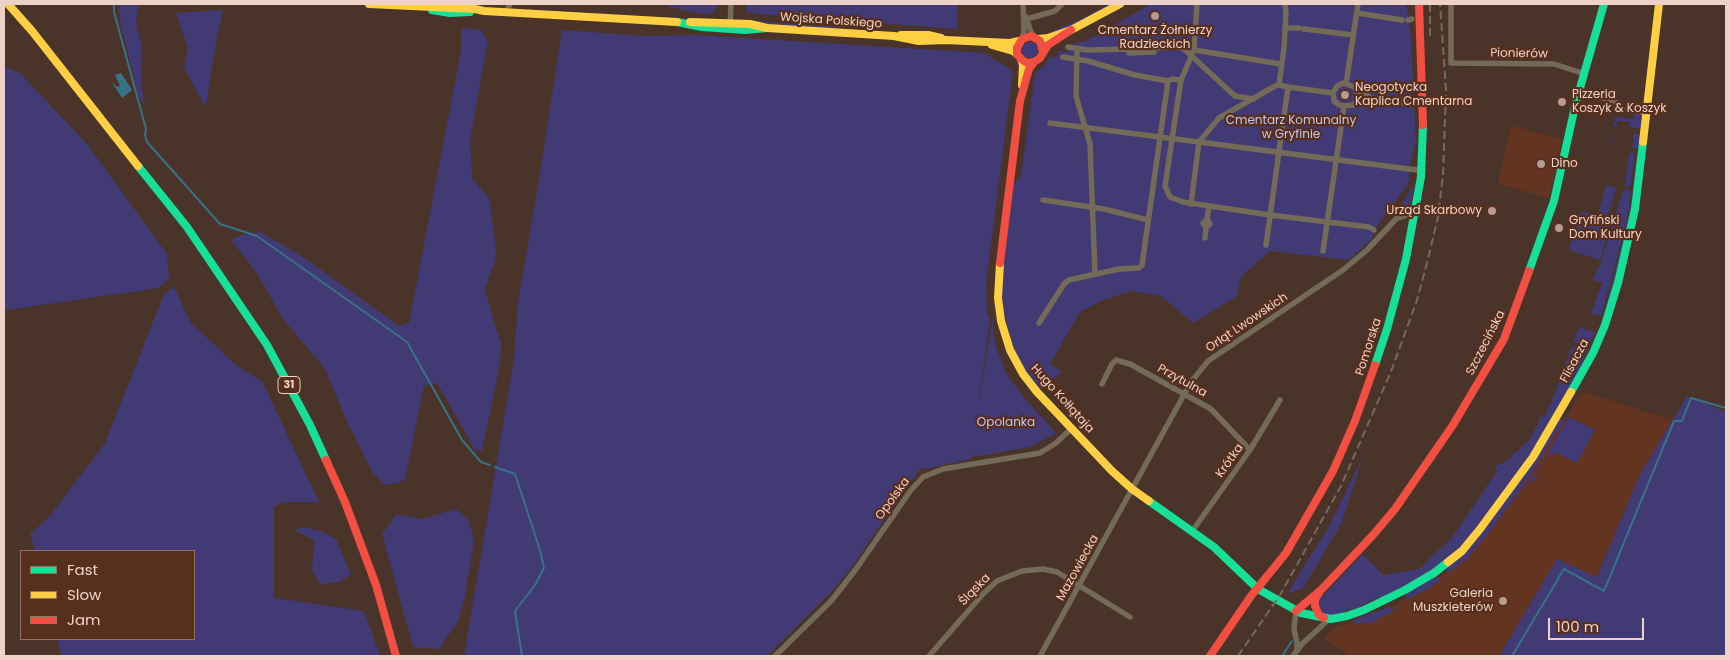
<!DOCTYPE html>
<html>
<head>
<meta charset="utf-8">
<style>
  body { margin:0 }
  #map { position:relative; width:1730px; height:660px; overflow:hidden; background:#4a342a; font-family:Poppins,sans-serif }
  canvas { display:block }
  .frame { position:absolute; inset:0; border:5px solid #eed2c7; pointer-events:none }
  .legend { position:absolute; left:20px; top:550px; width:175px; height:90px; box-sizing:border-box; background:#582e1c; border:1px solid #947060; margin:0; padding:6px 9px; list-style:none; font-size:15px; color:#eed2c7 }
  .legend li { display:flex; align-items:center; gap:10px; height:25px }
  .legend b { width:25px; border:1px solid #947060 }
  .scale { position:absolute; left:1548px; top:618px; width:96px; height:22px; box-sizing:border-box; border:2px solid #eed2c7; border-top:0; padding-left:6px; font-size:15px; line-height:18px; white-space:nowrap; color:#eed2c7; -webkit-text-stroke:4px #582e1c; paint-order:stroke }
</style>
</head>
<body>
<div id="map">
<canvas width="1730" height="660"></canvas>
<div class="frame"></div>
<ul class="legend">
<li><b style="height:6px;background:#16e098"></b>Fast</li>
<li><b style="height:6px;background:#ffcf43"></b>Slow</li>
<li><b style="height:6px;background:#f24e42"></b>Jam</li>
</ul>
<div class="scale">100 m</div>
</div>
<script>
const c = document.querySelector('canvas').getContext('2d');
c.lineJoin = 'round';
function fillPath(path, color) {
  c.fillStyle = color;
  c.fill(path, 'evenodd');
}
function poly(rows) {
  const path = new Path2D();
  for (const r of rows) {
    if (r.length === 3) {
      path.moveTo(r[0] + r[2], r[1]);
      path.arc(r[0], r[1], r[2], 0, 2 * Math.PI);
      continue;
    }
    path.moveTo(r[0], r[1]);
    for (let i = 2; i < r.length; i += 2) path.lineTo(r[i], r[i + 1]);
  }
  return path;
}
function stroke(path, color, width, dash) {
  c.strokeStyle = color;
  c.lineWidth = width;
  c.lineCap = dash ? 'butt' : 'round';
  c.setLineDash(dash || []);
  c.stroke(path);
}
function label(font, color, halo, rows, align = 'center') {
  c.font = font + ' Poppins,sans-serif';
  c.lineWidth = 4.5;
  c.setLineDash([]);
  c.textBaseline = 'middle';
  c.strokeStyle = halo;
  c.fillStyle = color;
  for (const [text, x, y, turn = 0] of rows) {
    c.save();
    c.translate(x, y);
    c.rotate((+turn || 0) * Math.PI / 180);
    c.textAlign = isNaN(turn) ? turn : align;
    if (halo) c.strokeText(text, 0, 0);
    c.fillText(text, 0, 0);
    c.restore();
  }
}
fillPath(poly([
  [1514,126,1560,139,1562,141,1549,198,1498,184,1510,129],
  [1583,392,1673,420,1640,474,1597,577,1557,560,1499,656,1348,656,1345,652,1324,638,1334,628,1381,613,1426,588,1465,557,1540,457]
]), '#633520');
fillPath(poly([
  [118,4,139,4,136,23,142,47,141,83,145,106,139,97,121,27],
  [669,4,720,4,711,14,698,13,669,7],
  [746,4,958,4,957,29,747,13],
  [1109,4,1112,4,1068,28,1051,35,1052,31,1083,18],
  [1151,4,1406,4,1410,24,1416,141,1409,169,1409,183,1374,230,1372,239,1349,260,1270,251,1243,275,1239,282,1238,296,1193,323,1161,296,1131,291,1103,300,1080,312,1050,364,1062,371,1041,390,1028,374,1014,350,1005,317,1002,294,1003,270,1014,183,1021,176,1035,74,1045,65,1050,57,1058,57,1058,51,1068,52,1068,45,1086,41],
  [223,10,216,42,206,106,204,105,184,68,188,48,176,13],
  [734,14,736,14,736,18,739,20,831,26,850,31,770,26,739,21],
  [464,28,481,30,488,41,470,139,472,178,489,198,495,241,496,259,485,288,494,323,501,343,500,363,482,451,475,450,437,383,424,386,405,480,394,484,383,484,371,470,347,422,325,369,283,319,256,272,231,240,241,235,261,232,306,259,399,326,409,323,461,51,461,31],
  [562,30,644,36,695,35,984,53,1013,71,986,283,987,314,990,320,978,408,993,317,993,334,996,347,1007,375,1026,400,1056,433,1030,447,973,457,972,452,971,459,929,468,920,469,850,569,832,591,767,656,464,656,514,359,518,302,538,186],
  [1030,50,8],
  [6,67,20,73,87,144,167,254,169,278,159,288,6,310,4,313,4,71],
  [1641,113,1644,114,1642,127,1638,128,1630,127,1630,122,1617,121,1617,126,1613,126,1610,141,1617,145,1609,142,1615,117,1633,119,1634,114],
  [1634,133,1641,136,1640,147,1638,148,1632,148],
  [1629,153,1635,153,1630,187,1625,186],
  [1637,154,1639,156,1634,199,1613,288,1602,321,1629,217],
  [1415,183,1410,205,1397,211,1414,185],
  [1606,185,1616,188,1608,217,1598,214],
  [1625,189,1631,190,1627,220,1601,316,1591,313,1602,283,1592,280,1601,262,1623,190],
  [1581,211,1612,220,1600,260,1569,250],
  [174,287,191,323,237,366,262,381,319,502,284,502,274,507,274,598,364,611,380,656,61,656,57,639,194,639,194,551,35,551,30,534,50,516,105,443,164,294],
  [1579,327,1595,332,1590,346,1587,345,1585,341,1582,342,1583,344,1573,342],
  [1576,346,1589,349,1583,360,1583,364,1529,458,1468,539,1454,554,1433,571,1380,599,1379,597,1359,607,1343,612,1343,614,1327,616,1320,612,1318,601,1355,562,1357,562,1356,561,1362,554,1383,575,1420,569,1431,557,1451,539,1497,471,1495,469,1497,465,1504,463,1528,441,1537,426,1541,415,1545,416,1557,388,1571,348],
  [1687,396,1726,412,1726,656,1499,656,1557,559,1597,577,1640,474],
  [1567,416,1528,479,1491,530,1468,558,1447,574,1448,567,1466,550,1559,419,1560,420],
  [1569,417,1595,430,1577,463,1555,452,1552,456,1548,454,1534,476,1537,478,1536,481,1531,481,1514,504,1548,453],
  [1364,455,1340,526,1303,588,1287,594,1329,526],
  [456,509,469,521,474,541,465,595,458,621,439,649,413,647,382,534,397,514,422,519],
  [305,527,322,532,336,539,351,575,339,582,320,584,312,571,314,540,294,530],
  [1436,577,1442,578,1430,588,1401,602,1407,598,1406,596,1403,597,1416,588],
  [1401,606,1401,607,1369,624,1368,622,1354,624,1353,620,1389,607,1392,610]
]), '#413a74');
fillPath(poly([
  [121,73,132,90,122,98,111,81,117,87,120,86,115,75]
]), '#377286');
stroke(poly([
  [114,4,114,12,146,129,145,135,147,142,220,224,257,236,407,342,462,440,481,462,490,465],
  [495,467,515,474,540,550,544,568,535,585,515,611,522,656],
  [1282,656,1292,641],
  [1512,656,1564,569,1604,591,1674,421,1682,421,1691,398,1726,408]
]), '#377286', 2);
stroke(poly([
  [1197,4,1194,50,1181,80,1165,186,1170,197,1183,202,1270,215,1369,227,1374,230],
  [1451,4,1451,63,1554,64,1585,74],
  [506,12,510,4],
  [1357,13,1402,20],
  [1026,17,1031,32,1035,37],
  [1027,19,1055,11,1062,4],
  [1408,20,1412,19],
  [730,27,731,4],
  [1286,28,1299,28],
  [1304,29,1353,35],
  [1022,39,1024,31,1023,4],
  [1068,47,1087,50,1129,49,1129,53,1154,52,1154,43,1128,44,1129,49],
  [1077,48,1076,96,1090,144,1095,274],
  [1154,48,1178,47,1184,49,1235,96,1254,99],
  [1194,50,1281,64],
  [1063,57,1088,61,1135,75,1168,81,1172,79,1181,80],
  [1346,84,1358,4],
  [1279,85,1284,48,1286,13,1285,4],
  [1580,92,1614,101,1623,109,1648,113],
  [1371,98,1353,105,1344,106,1339,105,1334,101,1333,93,1337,86,1343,83,1355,87,1371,98,1412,104],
  [1353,105,1358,100,1358,95,1355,87],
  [1050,123,1199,142,1191,204],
  [1199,142,1417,170],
  [1199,142,1219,118,1275,86,1279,85,1288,87],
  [1043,200,1104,209,1148,220],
  [1207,219,1210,224,1206,227,1203,223,1207,219,1209,206],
  [1205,238,1206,227],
  [1266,245,1288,87,1333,93],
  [1323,251,1344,106],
  [1039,323,1064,284,1069,280,1119,269,1139,268,1142,265,1168,81],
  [1102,384,1112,364,1116,360,1130,364,1211,409,1250,450],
  [1193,530,1250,450,1280,400],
  [1296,611,1294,629,1297,643,1297,650],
  [775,656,832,600,856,569,911,490,923,477,943,469,1040,453,1056,443,1072,428],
  [929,656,983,594,997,581,1022,571,1043,569,1057,572,1130,617],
  [1040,656,1191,382,1208,361,1343,270,1367,250,1397,218,1407,215,1415,216],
  [1293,656,1302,644,1329,619]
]), '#746a58', 5.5);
stroke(poly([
  [432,10,450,13,470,12],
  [677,22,702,27,745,30,767,28],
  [138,166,187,227,267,345,310,425,326,460],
  [1529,271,1554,201,1576,102,1604,4],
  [1375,365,1387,329,1406,259,1421,177,1423,125],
  [1571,392,1593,353,1605,325,1618,283,1635,209,1643,142],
  [1149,501,1214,547,1258,589,1301,613,1331,619,1347,616,1364,610,1405,590,1434,573,1448,562]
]), '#16e098', 8);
stroke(poly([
  [8,4,32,31,138,166],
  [369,4,475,9,484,11,677,22],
  [690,22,750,24,767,28,894,36,919,41,946,40,1010,43,1019,41],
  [901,35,928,35,941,38],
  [1038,39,1048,38,1071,30,1120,4],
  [992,45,1013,51,1017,54],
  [1021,59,1023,65,1022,85],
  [1643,142,1659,4],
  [1000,263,998,298,1001,321,1010,350,1023,374,1037,392,1112,471,1132,489,1149,501],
  [1448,562,1462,551,1480,529,1533,457,1571,392]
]), '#ffcf43', 8);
stroke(poly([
  [1419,4,1423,125],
  [1043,52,1040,41,1031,36,1022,39,1017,48,1017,54,1021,59,1027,63,1034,62,1040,58,1048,45,1071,30],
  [1000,263,1020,101,1029,69,1034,62],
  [326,460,345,502,376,585,396,656],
  [1319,593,1315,599,1315,606,1319,615,1324,618],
  [1296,611,1322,589,1373,535,1395,509,1453,425,1504,339,1529,271],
  [1210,656,1251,596,1286,553,1333,471,1355,421,1375,365]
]), '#f24e42', 8);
stroke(poly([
  [1430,4,1430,36],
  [1238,656,1280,595,1341,486,1392,369,1417,300,1428,259,1438,217,1443,175,1446,90,1440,4]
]), '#746b5d', 2, [8, 4]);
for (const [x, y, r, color] of [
  [1155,16,5,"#b59b90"],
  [1345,95,5,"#b59b90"],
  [1562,102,5,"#b59b90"],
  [1541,164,5,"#b59b90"],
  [1492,211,5,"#b59b90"],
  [1559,228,5,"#b59b90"],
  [1503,601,5,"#b59b90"]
]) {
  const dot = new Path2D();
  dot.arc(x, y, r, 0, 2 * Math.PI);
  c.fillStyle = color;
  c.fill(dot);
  stroke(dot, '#582e1c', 2);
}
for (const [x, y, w] of [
  [289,385,22]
]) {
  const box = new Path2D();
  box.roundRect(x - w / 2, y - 8.5, w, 17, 4);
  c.fillStyle = '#582e1c';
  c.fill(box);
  stroke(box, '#eed2c7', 1);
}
label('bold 11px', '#eed2c7', null, [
  ["31",289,385]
]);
label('12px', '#eed2c7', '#582e1c', [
  ["Wojska Polskiego",831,21,4],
  ["Pionierów",1519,54,1],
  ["Orląt Lwowskich",1247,323,-34],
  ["Szczecińska",1486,343,-63],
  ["Pomorska",1369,347,-72],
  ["Flisacza",1575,361,-62],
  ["Przytulna",1182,381,29],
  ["Hugo Kołłątaja",1062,399,48],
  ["Krótka",1230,461,-55],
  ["Opolska",893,499,-54],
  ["Mazowiecka",1078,568,-61],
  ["Śląska",975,590,-46]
]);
label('12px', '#eed2c7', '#582e1c', [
  ["Cmentarz Żołnierzy",1155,31,"center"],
  ["Radzieckich",1155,45,"center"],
  ["Neogotycka",1355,88],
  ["Kaplica Cmentarna",1355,102],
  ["Pizzeria",1572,95],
  ["Koszyk & Koszyk",1572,109],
  ["Dino",1551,164],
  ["Urząd Skarbowy",1482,211,"right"],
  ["Gryfiński",1569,221],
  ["Dom Kultury",1569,235],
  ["Galeria",1493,594,"right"],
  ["Muszkieterów",1493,608,"right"]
], 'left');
label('12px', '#c3c5f2', '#582e1c', [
  ["Cmentarz Komunalny",1291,121],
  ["w Gryfinie",1291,135],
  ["Opolanka",1006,423]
]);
</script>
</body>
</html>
